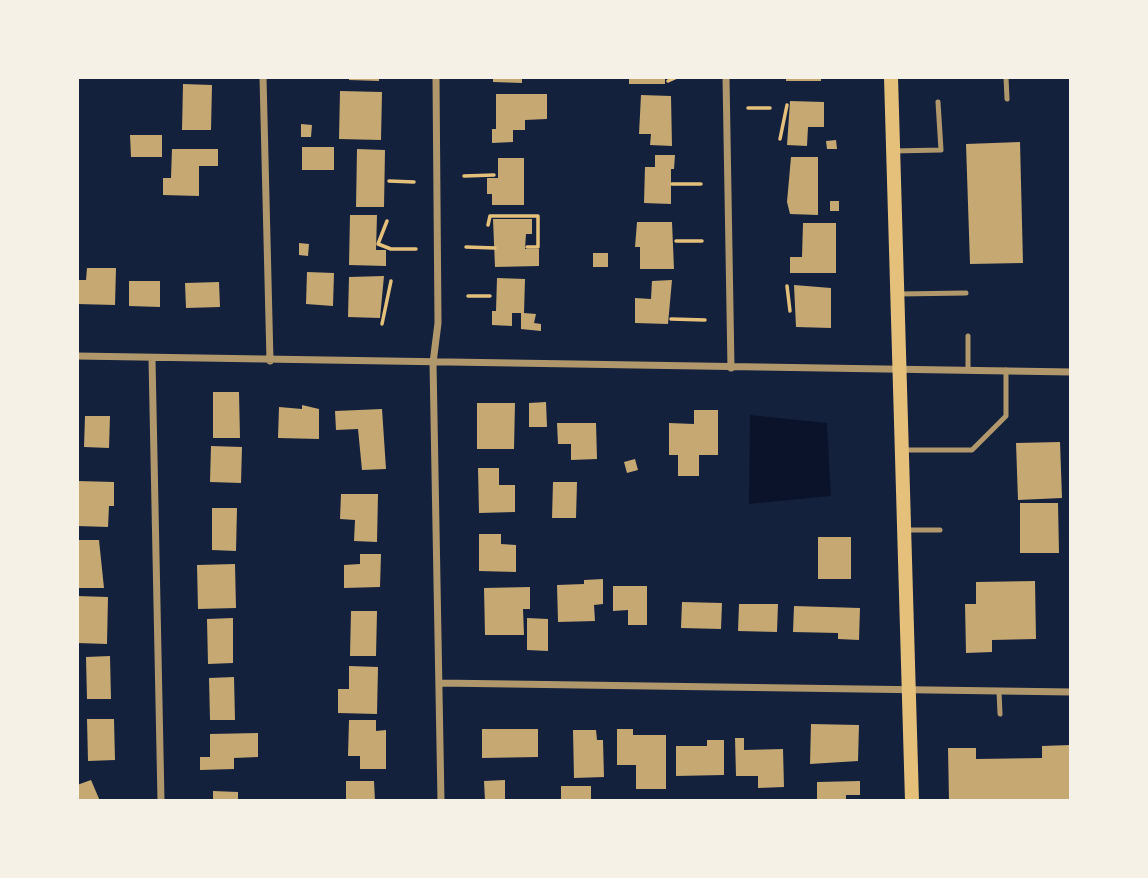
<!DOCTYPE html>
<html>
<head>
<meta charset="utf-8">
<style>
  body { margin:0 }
  #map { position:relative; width:1148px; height:878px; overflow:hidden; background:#14213d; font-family:Rubik,sans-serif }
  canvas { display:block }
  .frame { position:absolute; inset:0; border:79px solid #f6f1e7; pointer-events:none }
</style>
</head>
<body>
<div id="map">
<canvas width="1148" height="878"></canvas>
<div class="frame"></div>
</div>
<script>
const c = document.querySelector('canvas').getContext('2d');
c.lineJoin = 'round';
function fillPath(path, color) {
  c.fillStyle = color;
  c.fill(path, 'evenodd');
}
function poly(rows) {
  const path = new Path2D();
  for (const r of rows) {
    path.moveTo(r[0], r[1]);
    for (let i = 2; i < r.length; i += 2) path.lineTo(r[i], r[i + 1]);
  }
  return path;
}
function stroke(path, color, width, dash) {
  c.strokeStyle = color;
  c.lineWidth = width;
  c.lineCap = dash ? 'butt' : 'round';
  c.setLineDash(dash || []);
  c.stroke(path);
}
fillPath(poly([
  [750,415,827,423,831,496,749,504]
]), '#0b132b');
fillPath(poly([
  [349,77,379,77,379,81,349,80],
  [493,77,522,77,522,83,493,82],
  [629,77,665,77,665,84,629,84],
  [786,77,821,77,821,81,786,81],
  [183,84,212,85,211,130,182,130],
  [340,91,382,92,381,140,339,139],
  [496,94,547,94,547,119,525,120,525,130,513,130,513,142,492,143,492,129,496,129],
  [641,95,671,96,672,146,650,145,651,134,639,134],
  [790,101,824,102,824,127,808,127,807,146,787,145],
  [301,124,312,125,311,137,301,137],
  [130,135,162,135,162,157,131,157],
  [836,140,837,149,827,149,826,141],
  [1020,142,1023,263,970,264,966,144],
  [302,147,334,147,334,170,302,170],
  [172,149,218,149,218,166,199,166,199,196,163,195,163,178,171,178],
  [357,149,385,150,384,207,356,207],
  [655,155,675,155,674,169,671,169,671,204,644,203,645,167,655,167],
  [791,157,818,157,818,215,790,214,787,202],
  [498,158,524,158,524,205,492,205,492,194,487,194,487,178,498,178],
  [830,201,839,201,839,211,830,211],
  [350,215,377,215,376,250,386,250,386,266,349,265],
  [493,219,532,219,532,234,526,234,525,249,539,249,539,266,495,267],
  [637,222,672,222,674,269,640,269,640,247,635,247],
  [803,223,836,223,836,273,790,273,790,257,802,257],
  [299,243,309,244,308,256,299,255],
  [593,253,608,253,608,267,593,267],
  [87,268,116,268,115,305,77,304,77,280,86,280],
  [307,272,334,273,333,306,306,304],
  [384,276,380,318,348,317,349,277],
  [497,278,525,279,524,313,536,314,534,323,541,324,541,331,521,329,521,313,512,313,512,326,492,325,492,311,496,311],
  [672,280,668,324,635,323,635,298,651,299,652,281],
  [129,281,160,281,160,307,129,306],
  [219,282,220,307,186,308,185,283],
  [794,285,831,288,831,328,796,327],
  [213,392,239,392,240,438,213,438],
  [546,402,547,427,529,427,529,403],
  [477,403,515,403,514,449,477,449],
  [302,405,319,409,319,439,278,438,279,407,302,409],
  [382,409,386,469,362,470,358,429,336,430,335,411],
  [694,410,718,410,718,455,699,455,699,476,678,476,678,455,669,455,669,423,694,424],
  [85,416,110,416,109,448,84,447],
  [557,423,596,423,597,459,571,460,571,444,558,444],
  [1060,442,1062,498,1018,500,1016,443],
  [211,446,242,447,241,483,210,482],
  [635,459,638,470,627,473,624,462],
  [478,468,499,468,499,485,515,485,515,512,479,513],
  [77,481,114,482,114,506,109,506,108,527,77,526],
  [553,482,577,482,576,518,552,518],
  [341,494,378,494,377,542,354,541,355,520,340,519],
  [1020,503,1058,503,1059,553,1020,553],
  [212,508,237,508,236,551,212,550],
  [479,534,501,534,501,544,516,545,516,572,479,571],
  [818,537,851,537,851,579,818,579],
  [77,540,99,540,104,588,77,588],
  [360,554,381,554,380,587,344,588,344,565,360,564],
  [235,564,236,608,198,609,197,565],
  [603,579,603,604,594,605,595,621,558,622,557,585,584,584,584,580],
  [1035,581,1036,639,992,640,992,652,966,653,965,604,976,604,976,582],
  [613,586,647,586,647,625,628,625,628,610,613,611],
  [530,587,530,609,523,609,524,635,485,635,484,588],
  [77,596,108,597,107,644,77,643],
  [682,602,722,603,721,629,681,628],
  [739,604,778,604,777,632,738,631],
  [794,606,860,608,859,640,838,639,838,633,793,632],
  [351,611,377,611,376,656,350,656],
  [233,618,233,663,208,664,207,619],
  [527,618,548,619,548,651,527,650],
  [110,656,111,699,87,699,86,657],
  [349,666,378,667,377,714,338,713,338,689,349,689],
  [234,677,235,720,210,720,209,678],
  [87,719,114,719,115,760,88,761],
  [349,720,376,720,376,731,386,730,386,769,360,769,360,756,348,756],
  [811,724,859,725,858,761,810,764],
  [482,729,538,729,538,757,482,758],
  [617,729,633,729,633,735,666,735,666,789,636,789,636,765,617,765],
  [573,730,596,730,597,740,603,740,604,777,574,778],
  [258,733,258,757,234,758,234,769,200,770,200,757,210,757,210,734],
  [735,738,744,738,744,750,783,749,784,787,758,788,758,776,736,776],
  [707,740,724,740,724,775,676,776,676,746,707,746],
  [1070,745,1071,799,949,801,948,748,976,748,976,759,1042,758,1042,746],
  [91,780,100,801,77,801,77,785],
  [505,780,505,801,485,801,484,781],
  [346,781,374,781,375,801,346,801],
  [860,781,860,795,846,795,846,801,817,801,817,782],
  [561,786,591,786,591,801,561,801],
  [213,791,238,792,238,801,213,801]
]), '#c6a872');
stroke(poly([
  [668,81,677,77],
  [748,108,770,108],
  [780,139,787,105],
  [464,176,494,175],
  [389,181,414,182],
  [672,184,701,184],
  [387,221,378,244,391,249,416,249],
  [488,225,490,216,538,216,538,247,527,247],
  [676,241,702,241],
  [466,247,495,248],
  [787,286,790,311],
  [468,296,490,296],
  [671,319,705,320],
  [382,324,391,281]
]), '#e5c07b', 3.5);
stroke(poly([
  [1006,77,1007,99],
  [893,151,941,150,938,102],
  [899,294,966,293],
  [968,336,968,369],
  [903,450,972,450,1006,416,1006,370],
  [905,530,940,530],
  [999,691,1000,714]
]), '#b1986c', 5);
stroke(poly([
  [263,77,270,361],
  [436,77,438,323,433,363,441,801],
  [726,77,731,368],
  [77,356,1071,372],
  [152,359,161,801],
  [439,683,1071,692]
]), '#b1986c', 7);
stroke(poly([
  [891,77,912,801]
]), '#e5c07b', 14);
</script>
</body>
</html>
